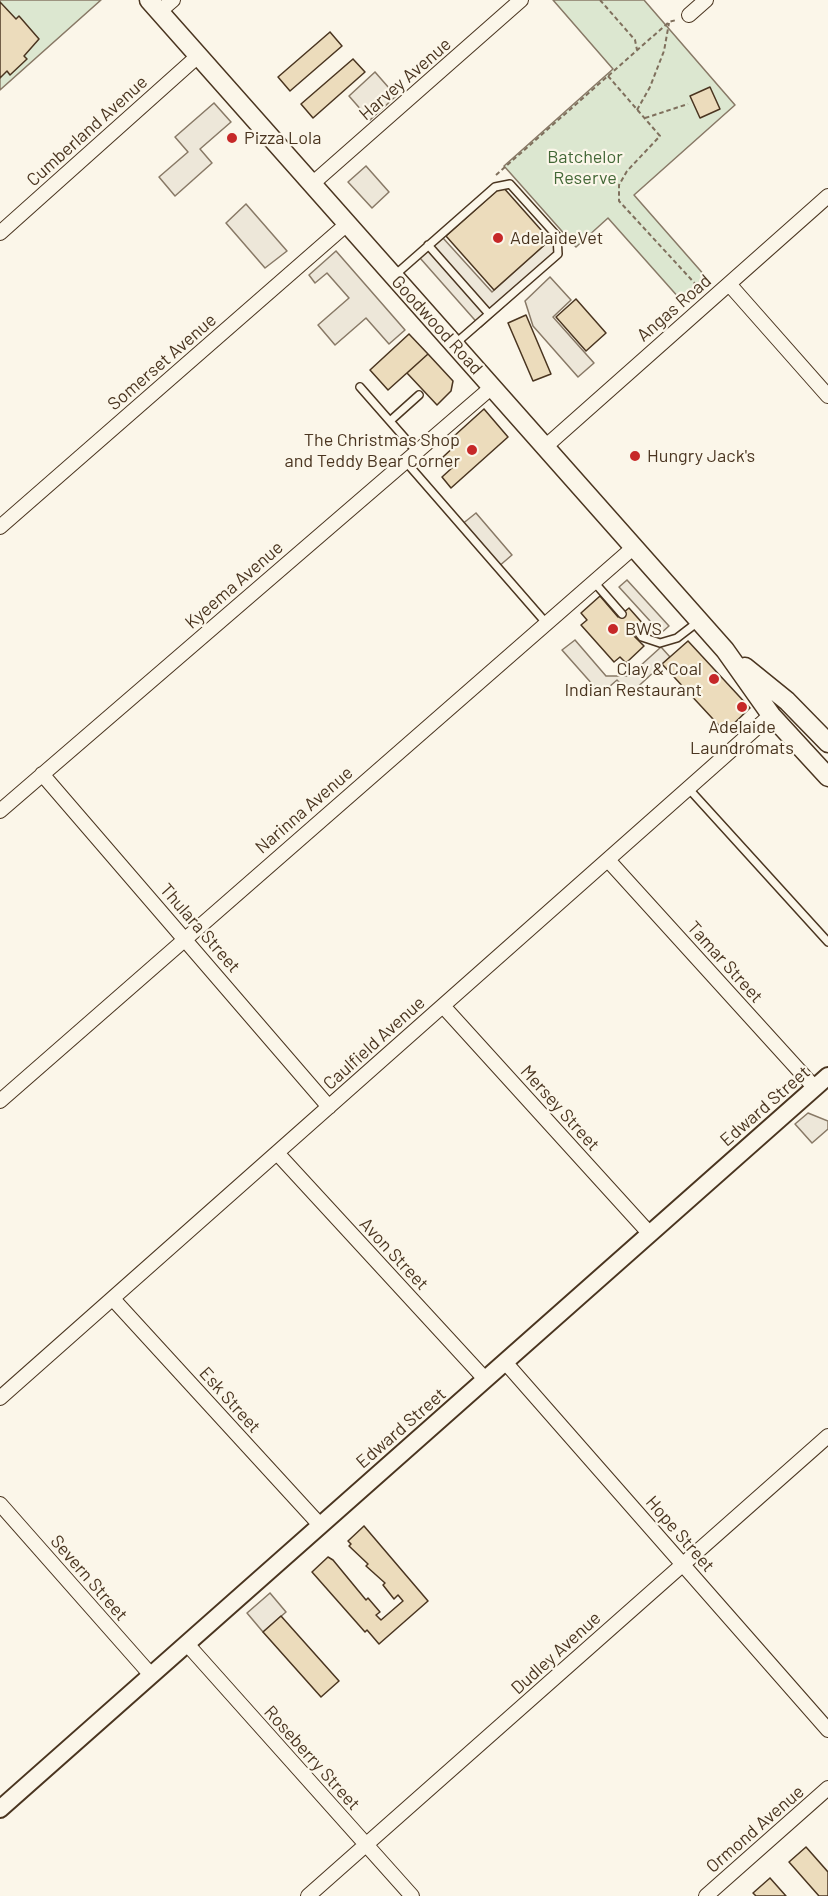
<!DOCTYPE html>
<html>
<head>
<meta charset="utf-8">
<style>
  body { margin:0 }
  canvas { display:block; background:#fbf6e9 }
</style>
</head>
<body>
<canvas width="828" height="1896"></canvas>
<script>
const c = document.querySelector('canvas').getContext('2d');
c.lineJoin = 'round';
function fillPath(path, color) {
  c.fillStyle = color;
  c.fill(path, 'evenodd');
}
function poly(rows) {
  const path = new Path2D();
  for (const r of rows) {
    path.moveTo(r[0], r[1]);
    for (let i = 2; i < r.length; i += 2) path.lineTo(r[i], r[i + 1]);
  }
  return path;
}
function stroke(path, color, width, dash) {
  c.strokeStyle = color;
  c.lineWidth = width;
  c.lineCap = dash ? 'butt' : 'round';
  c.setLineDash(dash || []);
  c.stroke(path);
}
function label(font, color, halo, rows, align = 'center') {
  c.font = font + ' Barlow,sans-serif';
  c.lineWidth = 4.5;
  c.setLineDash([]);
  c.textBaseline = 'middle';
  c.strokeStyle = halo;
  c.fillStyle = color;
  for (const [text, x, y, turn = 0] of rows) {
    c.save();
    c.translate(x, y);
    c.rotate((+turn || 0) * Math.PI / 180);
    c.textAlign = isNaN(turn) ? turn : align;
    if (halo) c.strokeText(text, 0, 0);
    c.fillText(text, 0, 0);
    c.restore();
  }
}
const green = poly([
  [0,0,101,0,0,90,0,0],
  [553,0,644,0,735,105,634,195,706,277,680,299,608,218,576,247,504,166,613,69,553,0]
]);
fillPath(green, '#dce7d0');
stroke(green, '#887966', 1.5);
const parking = poly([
  [375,72,396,96,370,120,349,96,375,72],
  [214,103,231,122,200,149,212,163,175,196,159,177,188,152,175,137,214,103],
  [366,166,389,192,372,208,348,182,366,166],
  [246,204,287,251,265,268,226,223,246,204],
  [443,238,492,292,550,240,562,254,481,327,420,258,443,238],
  [336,251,405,330,389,344,366,318,335,345,318,325,349,298,327,273,315,283,309,275,336,251],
  [550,277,571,300,553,317,594,363,578,377,533,326,525,301,550,277],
  [476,513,512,555,498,567,461,525,476,513],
  [627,580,669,626,661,633,619,587,627,580],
  [575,640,606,676,629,676,661,647,670,657,630,694,617,680,601,694,562,650,575,640],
  [808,1113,828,1121,828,1129,812,1143,795,1124,808,1113],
  [270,1593,286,1612,263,1632,247,1613,270,1593]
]);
fillPath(parking, '#ede7d9');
stroke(parking, '#887966', 1.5);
const building = poly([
  [0,2,16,19,19,16,39,39,24,56,27,59,10,75,7,71,0,78,0,2],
  [330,32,342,46,290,91,278,77,330,32],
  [353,59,365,72,313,118,301,104,353,59],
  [710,87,720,109,700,118,690,96,710,87],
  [502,186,550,240,494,290,446,236,502,186],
  [576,299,606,333,586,351,556,317,576,299],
  [526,315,551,374,533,381,508,323,526,315],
  [409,334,428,354,388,390,370,370,409,334],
  [428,354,453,381,451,391,437,405,407,373,428,354],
  [484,409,508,437,451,488,442,477,453,467,443,457,458,443,453,437,484,409],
  [600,596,618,617,629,608,645,626,634,636,644,646,626,663,620,657,614,662,581,625,587,620,581,613,600,596],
  [688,641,750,708,725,732,662,664,688,641],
  [364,1526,428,1601,379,1644,367,1630,365,1632,312,1572,328,1557,333,1560,366,1600,368,1598,380,1612,376,1615,381,1620,403,1601,398,1595,394,1599,383,1585,385,1583,366,1566,368,1564,349,1546,351,1544,348,1541,364,1526],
  [281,1616,339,1681,321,1697,263,1632,281,1616],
  [806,1847,828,1872,828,1896,819,1896,789,1862,806,1847],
  [770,1878,786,1896,756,1896,753,1893,770,1878]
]);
fillPath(building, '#ecdcbc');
stroke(building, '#4a3520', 1.5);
const service = poly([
  [428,245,489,314],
  [395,275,495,187,510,184,557,236,558,254,456,343],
  [360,387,417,452],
  [390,421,419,395],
  [406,462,547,624],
  [594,582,622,614],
  [638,632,642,637,660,643,677,638,699,621],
  [689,789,828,942]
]);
const minor = poly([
  [159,12,173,0],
  [689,15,706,0],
  [312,184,521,0],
  [0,233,198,56],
  [729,284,828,396],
  [545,447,828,196],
  [0,527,347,224],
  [42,774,329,1107],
  [0,811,492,387],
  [608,860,815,1088],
  [443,1006,650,1234],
  [0,1101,634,547],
  [277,1153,485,1379],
  [113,1299,320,1525],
  [505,1362,828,1730],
  [0,1398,771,715],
  [0,1504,151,1675],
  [187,1644,412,1896],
  [308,1896,828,1436],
  [706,1896,828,1788]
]);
const tertiary = poly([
  [0,1809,828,1076]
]);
const secondary = poly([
  [149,0,725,650,771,715,828,777],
  [745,667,787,701,828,743]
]);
stroke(service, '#4a3520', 10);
stroke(minor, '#4a3520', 16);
stroke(tertiary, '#4a3520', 20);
stroke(secondary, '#4a3520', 21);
stroke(poly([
  [600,0,635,40,637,50],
  [608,76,660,136,627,171,619,185,619,201,700,289],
  [637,110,650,87,664,51,669,23],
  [645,118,688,104],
  [496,175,669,22,676,20]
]), '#7f6f5c', 2, [4.5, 3]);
stroke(service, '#fbf6e9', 7);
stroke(minor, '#fbf6e9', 14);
stroke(tertiary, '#fbf6e9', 16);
stroke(secondary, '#fbf6e9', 18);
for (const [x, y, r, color] of [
  [232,138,6,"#c62828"],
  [498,238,6,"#c62828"],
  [472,450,6,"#c62828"],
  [635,456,6,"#c62828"],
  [613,629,6,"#c62828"],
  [714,679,6,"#c62828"],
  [742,707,6,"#c62828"]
]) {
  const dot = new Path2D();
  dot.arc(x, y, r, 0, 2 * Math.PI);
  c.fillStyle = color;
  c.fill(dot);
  stroke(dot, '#fbf6e9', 2);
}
label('18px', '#4a3520', '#fbf6e9', [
  ["Harvey Avenue",405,79,-41],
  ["Cumberland Avenue",87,131,-42],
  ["Angas Road",674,308,-41],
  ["Goodwood Road",437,325,48],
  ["Somerset Avenue",162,362,-41],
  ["Kyeema Avenue",234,585,-41],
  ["Narinna Avenue",304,810,-41],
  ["Thulara Street",200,928,49],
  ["Tamar Street",725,962,48],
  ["Caulfield Avenue",374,1043,-42],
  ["Edward Street",765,1106,-41],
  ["Mersey Street",560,1108,48],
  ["Avon Street",394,1254,47],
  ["Esk Street",230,1400,48],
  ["Edward Street",401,1428,-41],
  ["Hope Street",680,1534,49],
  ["Severn Street",89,1578,49],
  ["Dudley Avenue",556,1653,-42],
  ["Roseberry Street",312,1758,48],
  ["Ormond Avenue",755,1829,-41]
]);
label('18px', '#4a3520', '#fbf6e9', [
  ["Pizza Lola",244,138],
  ["AdelaideVet",510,238],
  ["The Christmas Shop",460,440,"right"],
  ["and Teddy Bear Corner",460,461,"right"],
  ["Hungry Jack's",647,456],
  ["BWS",625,629],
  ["Clay & Coal",702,669,"right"],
  ["Indian Restaurant",702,690,"right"],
  ["Adelaide",742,727,"center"],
  ["Laundromats",742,748,"center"]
], 'left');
label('18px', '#436837', '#fbf6e9', [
  ["Batchelor",585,157],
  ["Reserve",585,178]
]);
</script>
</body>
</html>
